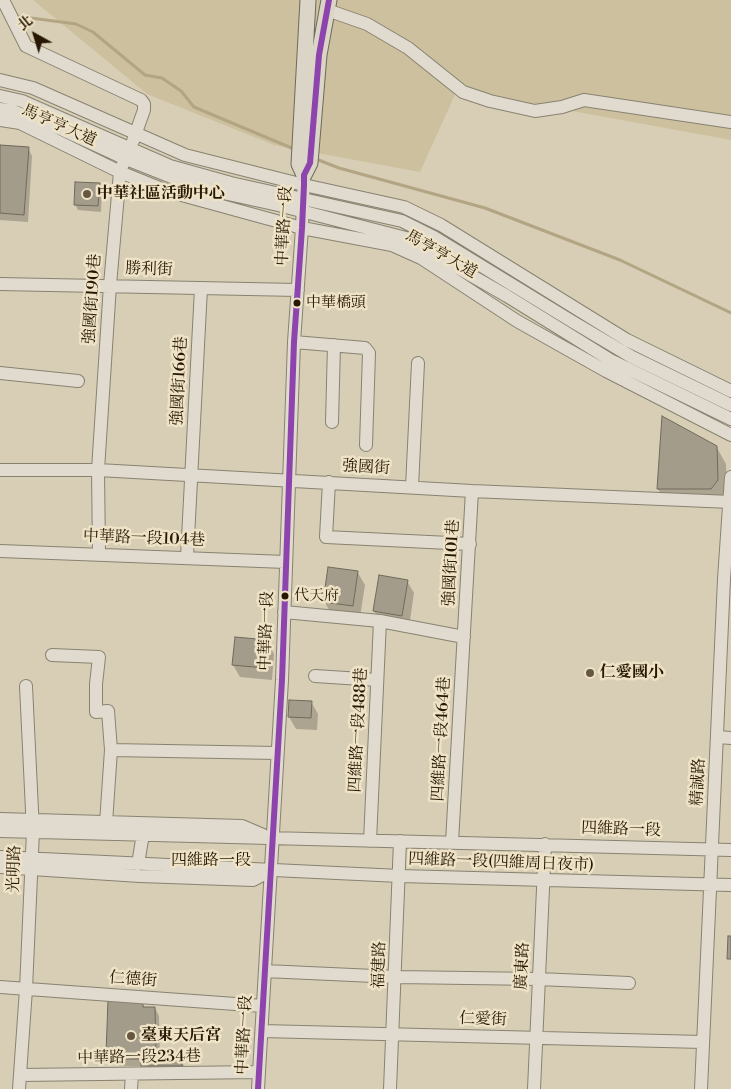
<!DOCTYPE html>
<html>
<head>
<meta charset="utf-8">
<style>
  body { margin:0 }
  #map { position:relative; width:731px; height:1089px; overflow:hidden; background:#d7ceb5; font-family:"Libre Bodoni","Noto Serif TC",serif }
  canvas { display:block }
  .north { position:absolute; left:10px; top:10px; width:50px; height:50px; -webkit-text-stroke:4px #eee3c6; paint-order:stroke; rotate:321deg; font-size:14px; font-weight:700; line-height:20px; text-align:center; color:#271703 }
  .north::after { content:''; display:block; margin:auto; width:18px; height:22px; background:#271703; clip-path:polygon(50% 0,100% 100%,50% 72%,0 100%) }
</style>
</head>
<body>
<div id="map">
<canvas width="731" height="1089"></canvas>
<div class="north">北</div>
</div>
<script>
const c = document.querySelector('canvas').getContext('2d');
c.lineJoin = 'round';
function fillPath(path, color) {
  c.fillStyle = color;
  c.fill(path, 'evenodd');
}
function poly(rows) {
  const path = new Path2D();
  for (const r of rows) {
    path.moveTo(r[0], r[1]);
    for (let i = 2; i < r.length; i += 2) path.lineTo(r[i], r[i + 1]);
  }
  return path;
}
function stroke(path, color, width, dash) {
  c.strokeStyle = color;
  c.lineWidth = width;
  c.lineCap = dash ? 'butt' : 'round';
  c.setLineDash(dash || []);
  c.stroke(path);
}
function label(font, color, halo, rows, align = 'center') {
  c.font = font + ' "Libre Bodoni","Noto Serif TC",serif';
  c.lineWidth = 5;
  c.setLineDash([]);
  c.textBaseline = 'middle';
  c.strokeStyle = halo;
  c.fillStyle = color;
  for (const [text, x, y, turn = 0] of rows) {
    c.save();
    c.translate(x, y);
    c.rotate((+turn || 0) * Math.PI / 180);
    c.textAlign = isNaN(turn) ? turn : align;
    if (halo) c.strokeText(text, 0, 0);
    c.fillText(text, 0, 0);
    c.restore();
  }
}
fillPath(poly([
  [33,0,731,0,731,140,457,90,420,172,274,145,147,94]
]), '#cdc09e');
fillPath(poly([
  [0,146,28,148,32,156,28,222,0,220],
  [99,185,102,190,101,212,78,210,75,204],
  [716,446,726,464,727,498,721,506,668,506,658,489],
  [358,573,365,585,360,617,331,613,324,601],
  [407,581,414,593,409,627,381,623,374,611],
  [267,642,274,654,272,680,240,677,233,665],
  [311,702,318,714,317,730,296,729,289,717],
  [142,1003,145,1008,155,1008,159,1016,160,1057,164,1056,167,1061,181,1060,185,1068,147,1073,143,1066,120,1066,118,1062,111,1062,107,1054]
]), '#0003');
stroke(poly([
  [16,16,76,24,93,32,145,75,162,78,181,91,194,107,294,149],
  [316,159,339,168,485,208,620,260,731,313]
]), '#b3a584', 3);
const building = poly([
  [0,145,29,147,24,215,0,213,0,145],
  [75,182,100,183,98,206,74,205,75,182],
  [662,416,717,446,718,480,711,489,657,489,662,416],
  [328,567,358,571,353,606,323,602,328,567],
  [379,575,408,580,402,616,373,611,379,575],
  [235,637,268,640,265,668,232,665,235,637],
  [289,700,312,701,311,718,288,717,289,700],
  [728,936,731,936,731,959,727,959,728,936],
  [108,1000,143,1002,143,1007,155,1007,156,1056,164,1055,165,1060,182,1059,182,1066,141,1066,141,1059,114,1059,115,1055,106,1054,108,1000]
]);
fillPath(building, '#a49c8b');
stroke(building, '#70695a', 1);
const minor = poly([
  [3,0,26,46,141,100,144,104,144,110,133,141],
  [327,10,367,24,408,48,463,92,490,101,535,111,562,107,584,100,731,122],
  [0,80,33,88,185,155,304,185,404,207,441,225,627,340,731,391],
  [0,96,22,101,170,166,231,183,402,221,434,237,573,322,632,357,731,405],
  [0,109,13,111,63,130,126,159,179,180,214,191,278,205,406,238,507,296,612,361,731,419],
  [0,120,20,123,120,172,167,191,302,228,392,245,421,258,517,321,606,371,731,435],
  [0,284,298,290],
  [294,342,365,348,369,353,366,445],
  [0,373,78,381],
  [332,422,334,345],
  [0,470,98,470,472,491,731,502],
  [329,482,326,537,470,544],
  [412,487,418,363],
  [0,551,286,562],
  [99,554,98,470,110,285,120,172,123,164],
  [187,557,201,288],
  [284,612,380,621,464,637],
  [52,655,99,657,96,684,96,712,108,711,111,750,106,823],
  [315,676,377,680],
  [718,737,731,738],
  [111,750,277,753],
  [0,819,242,826,263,835],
  [0,831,731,850],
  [370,841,380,621],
  [452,842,472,491],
  [0,857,400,876,731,885],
  [138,864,143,834],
  [0,867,140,876,253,880,270,871],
  [265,971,396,977,539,979,629,983],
  [0,987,263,1006],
  [262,1031,703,1042],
  [20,1075,259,1072],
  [19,1089,26,989,33,831,26,686],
  [131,1089,132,1074],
  [258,1089,282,680,294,342,302,228,304,175],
  [390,1089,400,841],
  [534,1089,545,844],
  [701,1089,724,579,731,477]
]);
const major = poly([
  [304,175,310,163,319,55,329,0],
  [304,175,299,164,308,0]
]);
stroke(minor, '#888271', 14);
stroke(major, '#70695a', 17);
stroke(minor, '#e0dbce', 12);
stroke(major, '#dad5c7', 15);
stroke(poly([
  [258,1089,282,680,294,342,302,228,304,185,304,175,310,163,319,55,329,0]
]), '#8e44ad', 6);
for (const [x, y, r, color] of [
  [87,194,5,"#655741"],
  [297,303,4.5,"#271703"],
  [285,596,4.5,"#271703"],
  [590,673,5,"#655741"],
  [131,1036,5,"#655741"]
]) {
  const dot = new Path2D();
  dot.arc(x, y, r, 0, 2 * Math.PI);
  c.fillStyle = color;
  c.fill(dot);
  stroke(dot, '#eee3c6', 2);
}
label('15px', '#271703', '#eee3c6', [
  ["中華橋頭",306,303],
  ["代天府",294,596]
], 'left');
label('16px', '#271703', '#eee3c6', [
  ["馬亨亨大道",59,126,24],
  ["中華路一段",285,226,-87],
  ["馬亨亨大道",441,255,30],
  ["勝利街",149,270,2],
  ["強國街190巷",93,299,-86],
  ["強國街166巷",180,381,-87],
  ["強國街",366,468,3],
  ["中華路一段104巷",144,539,2],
  ["強國街101巷",452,563,-87],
  ["中華路一段",267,631,-88],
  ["四維路一段488巷",359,730,-87],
  ["四維路一段464巷",442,739,-87],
  ["精誠路",699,782,-87],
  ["四維路一段",621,830,2],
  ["四維路一段",211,861],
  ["四維路一段(四維周日夜市)",501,863,2],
  ["光明路",15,869,-88],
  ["福建路",380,965,-88],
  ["廣東路",523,966,-87],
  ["仁德街",133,980,4],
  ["仁愛街",483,1020,2],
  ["中華路一段",245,1035,-87],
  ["中華路一段234巷",139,1058,-1]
]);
label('bold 16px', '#271703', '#eee3c6', [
  ["中華社區活動中心",97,194],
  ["仁愛國小",600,673],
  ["臺東天后宮",141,1036]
], 'left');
</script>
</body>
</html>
